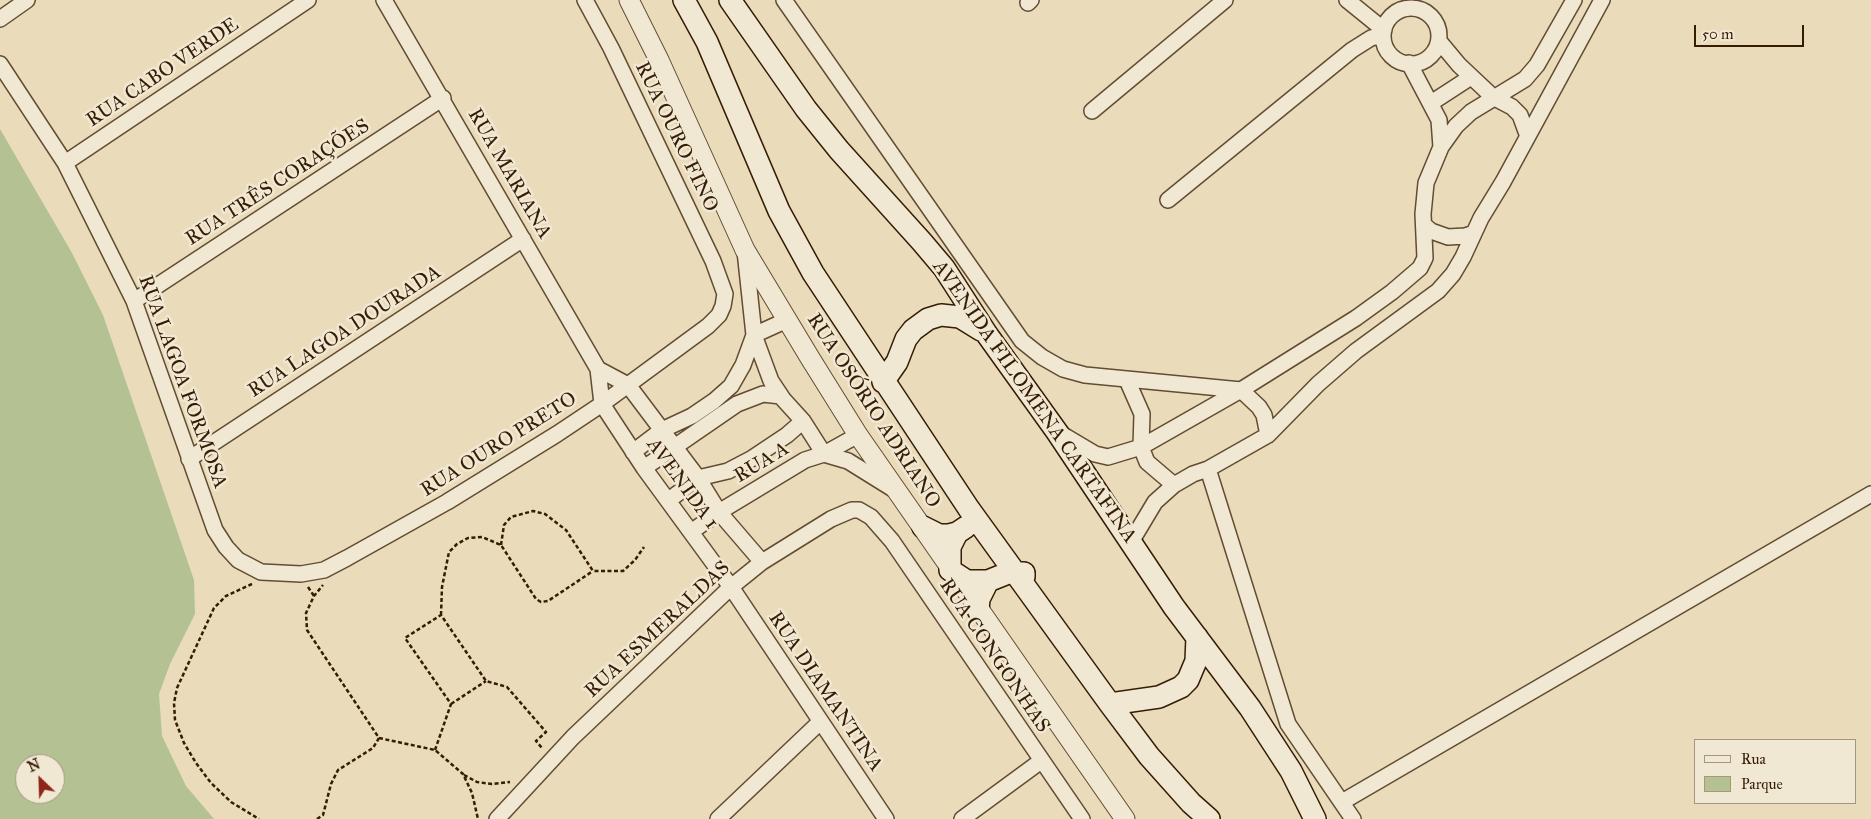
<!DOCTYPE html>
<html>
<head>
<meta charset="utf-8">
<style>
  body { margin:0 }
  #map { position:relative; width:1871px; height:819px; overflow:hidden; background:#eadbbb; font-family:"IM FELL Great Primer",serif }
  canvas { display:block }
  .legend { position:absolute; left:1694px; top:739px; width:162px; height:65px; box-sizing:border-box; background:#f1e8d3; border:1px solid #a69680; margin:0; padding:6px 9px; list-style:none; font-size:15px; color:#351c04 }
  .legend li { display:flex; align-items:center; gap:10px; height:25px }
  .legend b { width:25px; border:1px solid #a69680 }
  .north { position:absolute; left:15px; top:754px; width:50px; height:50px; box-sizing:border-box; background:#f1e8d3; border:1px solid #a69680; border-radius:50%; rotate:336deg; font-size:14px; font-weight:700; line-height:20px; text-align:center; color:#351c04 }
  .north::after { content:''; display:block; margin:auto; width:18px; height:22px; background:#8f2418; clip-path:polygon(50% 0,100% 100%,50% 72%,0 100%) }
  .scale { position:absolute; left:1694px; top:25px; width:110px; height:22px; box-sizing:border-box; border:2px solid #351c04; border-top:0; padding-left:6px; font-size:15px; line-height:18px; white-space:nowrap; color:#351c04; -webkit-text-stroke:4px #f1e8d3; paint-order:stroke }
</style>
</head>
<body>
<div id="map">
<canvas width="1871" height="819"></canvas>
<ul class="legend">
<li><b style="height:6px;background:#f1e8d3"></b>Rua</li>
<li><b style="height:14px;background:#b3c193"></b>Parque</li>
</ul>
<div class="north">N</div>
<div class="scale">50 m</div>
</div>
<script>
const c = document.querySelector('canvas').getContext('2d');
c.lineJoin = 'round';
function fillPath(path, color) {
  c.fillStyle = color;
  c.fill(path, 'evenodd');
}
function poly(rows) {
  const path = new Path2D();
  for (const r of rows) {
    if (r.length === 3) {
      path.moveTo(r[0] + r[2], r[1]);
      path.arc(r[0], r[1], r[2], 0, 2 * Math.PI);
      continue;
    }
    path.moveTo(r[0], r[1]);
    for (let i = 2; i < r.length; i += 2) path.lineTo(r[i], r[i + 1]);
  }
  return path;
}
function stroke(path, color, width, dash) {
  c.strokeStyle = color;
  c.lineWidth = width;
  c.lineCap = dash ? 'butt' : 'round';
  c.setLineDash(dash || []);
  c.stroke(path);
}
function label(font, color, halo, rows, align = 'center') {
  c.font = font + ' "IM FELL Great Primer",serif';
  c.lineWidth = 5;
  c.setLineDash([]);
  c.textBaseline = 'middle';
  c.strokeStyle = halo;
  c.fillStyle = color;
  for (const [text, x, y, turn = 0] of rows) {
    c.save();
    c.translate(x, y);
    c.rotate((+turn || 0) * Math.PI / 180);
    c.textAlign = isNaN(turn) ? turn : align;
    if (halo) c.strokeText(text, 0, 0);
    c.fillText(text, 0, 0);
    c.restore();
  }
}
fillPath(poly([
  [0,129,72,253,103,315,194,580,195,614,170,664,159,694,162,736,186,786,214,819,0,819],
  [25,764,55,764,55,794,25,794]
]), '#b3c193');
const minor = poly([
  [384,0,598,369,602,404,644,468,731,587,886,819],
  [784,0,1022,341,1042,357,1063,369,1085,375,1241,390,1259,407,1264,415,1268,435],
  [1347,0,1384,30],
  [1028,3,1031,0],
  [1411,36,28],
  [0,19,27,0],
  [1439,41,1459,65,1493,97,1512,107,1520,115,1527,134],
  [1409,63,1439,120,1441,147],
  [0,64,65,163,134,301,215,530,226,547,238,560,261,572,301,574,324,570,347,558,447,502,557,434,602,404,708,326,719,315,723,306,725,294,713,261,611,48,585,0],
  [1431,103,1471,77],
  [1092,111,1225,0],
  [65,163,308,0],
  [1168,200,1352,50,1371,38,1383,35],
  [1424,225,1431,231,1448,237,1465,236,1474,233],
  [745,251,754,335,771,381,783,399,803,421,824,454,848,461,893,489],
  [134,301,443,98],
  [598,369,628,385,698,478,719,512,762,562],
  [1127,380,1142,414,1141,447,1147,462,1174,485],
  [1063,435,1095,454,1108,457,1141,447,1241,390,1356,318,1392,292,1420,268,1425,258,1423,214,1426,183,1441,147,1456,126,1471,112,1525,79,1537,65,1574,0],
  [633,452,662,430,692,416,714,401,731,386,743,365,754,335,787,320],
  [189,459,523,239],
  [644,468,737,404,763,394,781,396],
  [1208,469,1288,724,1353,819],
  [669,500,698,478,728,471,751,459,787,435,803,421],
  [691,532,719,512,805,460,824,454,858,435],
  [1131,542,1155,502,1174,485,1193,474,1208,469,1268,435,1318,384,1356,351,1438,291,1453,274,1463,257,1481,218,1503,182,1602,0],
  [1342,802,1871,494],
  [497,819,573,737,731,587,762,562,831,519,852,510,859,510,871,517,892,541,1082,819],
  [718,819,820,722],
  [962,819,1041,761]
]);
const tertiary = poly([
  [629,0,659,60,745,250,810,358,858,435,1125,819]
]);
const secondary = poly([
  [684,0,707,42,779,211,813,273,969,509,1110,704,1149,756,1191,803,1209,819],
  [730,0,806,109,839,150,922,242,944,268,986,333,1057,432,1174,607,1250,708,1291,771,1315,819],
  [883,382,897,362,906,339,913,330,928,319,941,315,960,317,981,330],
  [923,527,939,535,949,535,957,533,966,527],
  [957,533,950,547,950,570,967,581,988,581],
  [978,610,979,599,988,581,1008,573,1024,573,1024,577],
  [1110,704,1159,697,1181,687,1188,680,1196,661,1197,637]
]);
stroke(minor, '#624c32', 18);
stroke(tertiary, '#624c32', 21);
stroke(secondary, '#351c04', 24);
stroke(poly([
  [501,545,504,525,511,517,533,511,545,514,566,530,593,571,623,571,635,560,644,547],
  [252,584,226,596,214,608,177,688,174,703,175,720,184,743,196,763,211,783,231,802,259,819],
  [308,587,314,596],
  [441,615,442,587,449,552,457,544,468,538,482,537,501,545,536,599,541,602,548,601,593,571],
  [451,704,486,681],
  [379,738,435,750,463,774,472,793,478,819],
  [435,750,451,704,405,638,441,615,486,681,507,687,546,732,536,741,542,748],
  [464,775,477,782,492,784,510,782],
  [317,819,323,815,331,784,338,770,373,748,379,738,307,630,306,613,314,596,323,585]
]), '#351c04', 2.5, [4, 2.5]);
stroke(minor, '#f1e8d3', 15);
stroke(tertiary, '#f1e8d3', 19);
stroke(secondary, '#f1e8d3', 21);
label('20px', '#351c04', '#f1e8d3', [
  ["RUA CABO VERDE",163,73,-34],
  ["RUA OURO FINO",676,137,64],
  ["RUA MARIANA",509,174,60],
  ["RUA TRÊS CORAÇÕES",278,183,-33],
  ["RUA LAGOA DOURADA",345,332,-33],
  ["RUA LAGOA FORMOSA",182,382,70],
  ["AVENIDA FILOMENA CARTAFINA",1034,402,55],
  ["RUA OSÓRIO ADRIANO",873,411,57],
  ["RUA OURO PRETO",499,445,-32],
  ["RUA A",762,463,-31],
  ["AVENIDA 1",682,484,54],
  ["RUA ESMERALDAS",658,630,-43],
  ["RUA CONGONHAS",994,656,56],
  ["RUA DIAMANTINA",825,692,56]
]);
</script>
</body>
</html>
